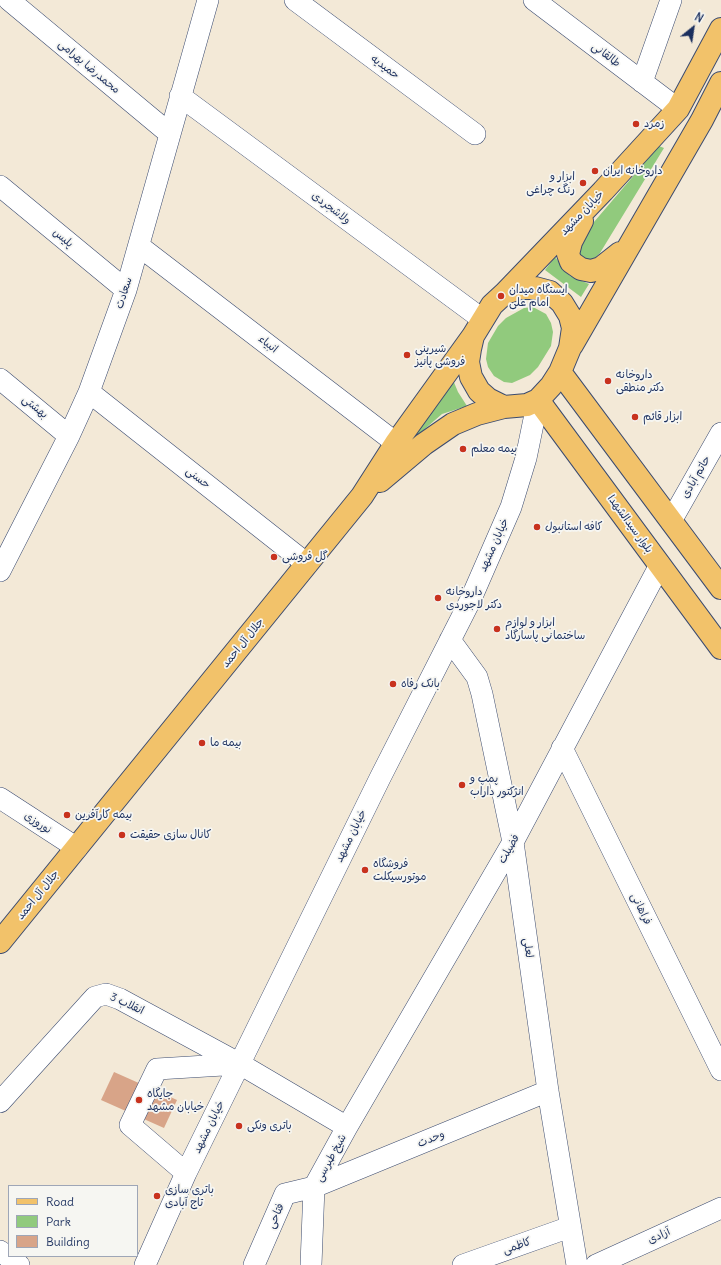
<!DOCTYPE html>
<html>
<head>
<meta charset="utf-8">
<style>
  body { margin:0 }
  #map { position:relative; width:721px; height:1265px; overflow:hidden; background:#f3e9d7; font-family:Delius,sans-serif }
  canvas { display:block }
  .legend { position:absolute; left:8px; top:1185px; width:130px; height:72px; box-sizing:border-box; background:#f6f6f2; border:1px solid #9ea6b7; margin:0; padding:5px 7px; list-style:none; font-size:12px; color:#1b2f5e }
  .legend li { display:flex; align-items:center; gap:8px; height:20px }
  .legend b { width:20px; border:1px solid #9ea6b7 }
  .north { position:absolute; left:673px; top:8px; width:40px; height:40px; -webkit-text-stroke:3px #f6f6f2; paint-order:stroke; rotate:30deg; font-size:11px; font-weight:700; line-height:16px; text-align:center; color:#1b2f5e }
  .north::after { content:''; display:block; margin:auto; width:14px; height:18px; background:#1b2f5e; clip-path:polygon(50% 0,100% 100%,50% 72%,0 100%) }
</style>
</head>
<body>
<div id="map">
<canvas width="721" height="1265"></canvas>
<ul class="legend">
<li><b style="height:5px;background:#f2c26a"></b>Road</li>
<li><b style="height:11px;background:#91ca7d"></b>Park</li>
<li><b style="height:11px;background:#d8a488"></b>Building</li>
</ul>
<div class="north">N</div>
</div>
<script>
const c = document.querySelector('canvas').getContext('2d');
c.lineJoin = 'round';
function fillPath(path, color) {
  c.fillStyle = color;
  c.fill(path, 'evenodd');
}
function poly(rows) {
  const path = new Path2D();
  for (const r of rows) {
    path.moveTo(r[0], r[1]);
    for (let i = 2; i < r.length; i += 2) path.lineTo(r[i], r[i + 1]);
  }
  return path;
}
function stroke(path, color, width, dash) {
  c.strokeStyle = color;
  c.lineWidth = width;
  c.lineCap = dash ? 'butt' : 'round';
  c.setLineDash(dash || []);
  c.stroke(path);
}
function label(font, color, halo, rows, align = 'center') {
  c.font = font + ' Delius,"Playpen Sans Arabic",sans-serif';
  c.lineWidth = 3.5;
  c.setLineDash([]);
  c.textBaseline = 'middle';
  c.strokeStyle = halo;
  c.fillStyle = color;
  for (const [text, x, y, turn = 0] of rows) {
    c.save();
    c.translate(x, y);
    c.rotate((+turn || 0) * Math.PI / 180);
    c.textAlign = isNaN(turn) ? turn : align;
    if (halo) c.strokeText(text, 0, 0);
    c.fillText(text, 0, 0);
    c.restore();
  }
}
fillPath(poly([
  [659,146,664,148,600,253,592,261,582,260,577,254,582,236],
  [555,257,570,276,589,284,581,297,545,270],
  [533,307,546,314,551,323,553,332,551,346,538,367,530,375,512,383,504,382,494,376,488,367,486,359,488,343,498,326,506,318,524,308],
  [453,380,458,392,467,406,442,414,411,441]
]), '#91ca7d');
fillPath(poly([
  [114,1072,177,1100,164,1128,101,1100]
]), '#d8a488');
const minor = poly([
  [9,0,170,134],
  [295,0,475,134],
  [534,0,678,109],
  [642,82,671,0],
  [180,96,482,319],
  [0,186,126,290],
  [139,246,396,443],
  [0,379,69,436],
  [89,392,307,564],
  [671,521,721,433],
  [0,571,69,436,89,392,126,290,208,0],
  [450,640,477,677,482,694,513,842,548,1091,577,1265],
  [562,748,721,1070],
  [0,798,77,848],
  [0,1102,95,997,106,994,120,999,240,1064,347,1127],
  [186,1173,130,1125,157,1069,240,1064],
  [0,1251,19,1265],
  [145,1265,186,1173,380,778,470,601,511,507,526,458,538,400],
  [254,1265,285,1194,314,1187,548,1091],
  [311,1265,314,1187,347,1127,513,842,660,565],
  [463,1265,570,1227],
  [596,1265,721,1208]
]);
const major = poly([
  [582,221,571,242,568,254,571,262,581,269,591,271,601,268,620,253],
  [520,288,535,288,550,292,562,303,570,316,573,328,570,348,560,372,551,386,538,400,527,405,504,407,488,399,479,391,471,377,468,362,470,349,473,336,492,305,505,293,520,288],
  [505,293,603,191,678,109,721,29],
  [572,345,702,120,721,83],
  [560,372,721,588],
  [538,400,721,648],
  [380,481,424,444,453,424,477,414,504,407],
  [0,942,362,496,396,443,473,336]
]);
stroke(minor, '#3b4b70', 22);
stroke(major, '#3b4b70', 24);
stroke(minor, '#fff', 21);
stroke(major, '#f2c26a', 22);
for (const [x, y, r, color] of [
  [636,124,4,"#c8321e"],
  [595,171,4,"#c8321e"],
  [583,183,4,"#c8321e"],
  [501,296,4,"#c8321e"],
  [407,355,4,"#c8321e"],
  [608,381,4,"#c8321e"],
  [635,417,4,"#c8321e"],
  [463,449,4,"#c8321e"],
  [537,527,4,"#c8321e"],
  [274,557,4,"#c8321e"],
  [438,598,4,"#c8321e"],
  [497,629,4,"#c8321e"],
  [393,684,4,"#c8321e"],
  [202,743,4,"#c8321e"],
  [462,785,4,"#c8321e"],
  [67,815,4,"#c8321e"],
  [122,835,4,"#c8321e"],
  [365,870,4,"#c8321e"],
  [139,1100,4,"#c8321e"],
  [239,1126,4,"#c8321e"],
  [157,1196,4,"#c8321e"]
]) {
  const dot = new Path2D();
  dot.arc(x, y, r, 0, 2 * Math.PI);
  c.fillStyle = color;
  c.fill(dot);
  stroke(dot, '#f6f6f2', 1.5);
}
label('11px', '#1b2f5e', '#f6f6f2', [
  ["طالقانی",606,55,37],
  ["محمدرضا بهرامی",89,67,40],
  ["حمیدیه",385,67,37],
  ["ولاشجردی",331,208,37],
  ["خیابان مشهد",582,213,-46],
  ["پلیس",63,238,40],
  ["سعادت",124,293,-72],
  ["انبیاء",268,344,38],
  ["بهشتی",35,407,39],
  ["حاتم آبادی",696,477,-60],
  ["حسنی",198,478,38],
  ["بلوار سیدالشهدا",630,524,54],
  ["خیابان مشهد",494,545,-66],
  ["جلال آل احمد",243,643,-51],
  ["نوروزی",38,823,33],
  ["خیابان مشهد",351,836,-64],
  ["فضیلت",509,849,-61],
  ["جلال آل احمد",38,895,-51],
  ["فراهانی",641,909,64],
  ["لعلی",528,948,82],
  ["انقلاب 3",127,1004,25],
  ["خیابان مشهد",209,1127,-64],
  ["وحدت",431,1139,-22],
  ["شیخ طبرسی",331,1158,-61],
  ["فتاحی",276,1216,-66],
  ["آزادی",659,1236,-25],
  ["کاظمی",517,1246,-19]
]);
label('11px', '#1b2f5e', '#f6f6f2', [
  ["زمرد",644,124],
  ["داروخانه ایران",603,171],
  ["ابزار و",575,177,"right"],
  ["رنگ چراغی",575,190,"right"],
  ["ایستگاه میدان",509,290],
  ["امام علی",509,303],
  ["شیرینی",415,349],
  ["فروشی پانیز",415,362],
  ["داروخانه",616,375],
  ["دکتر منطقی",616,388],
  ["ابزار قائم",643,417],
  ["بیمه معلم",471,449],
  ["کافه استانبول",545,527],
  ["گل فروشی",282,557],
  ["داروخانه",446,592],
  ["دکتر لاجوردی",446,605],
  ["ابزار و لوازم",505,623],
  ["ساختمانی پاسارگاد",505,636],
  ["بانک رفاه",401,684],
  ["بیمه ما",210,743],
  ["پمپ و",470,779],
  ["انژکتور داراب",470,792],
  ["بیمه کارآفرین",75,815],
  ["کانال سازی حقیقت",130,835],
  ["فروشگاه",373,864],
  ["موتورسیکلت",373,877],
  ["جایگاه",147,1094],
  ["خیابان مشهد",147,1107],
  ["باتری ونکی",247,1126],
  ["باتری سازی",165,1190],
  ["تاج آبادی",165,1203]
], 'left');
</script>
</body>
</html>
